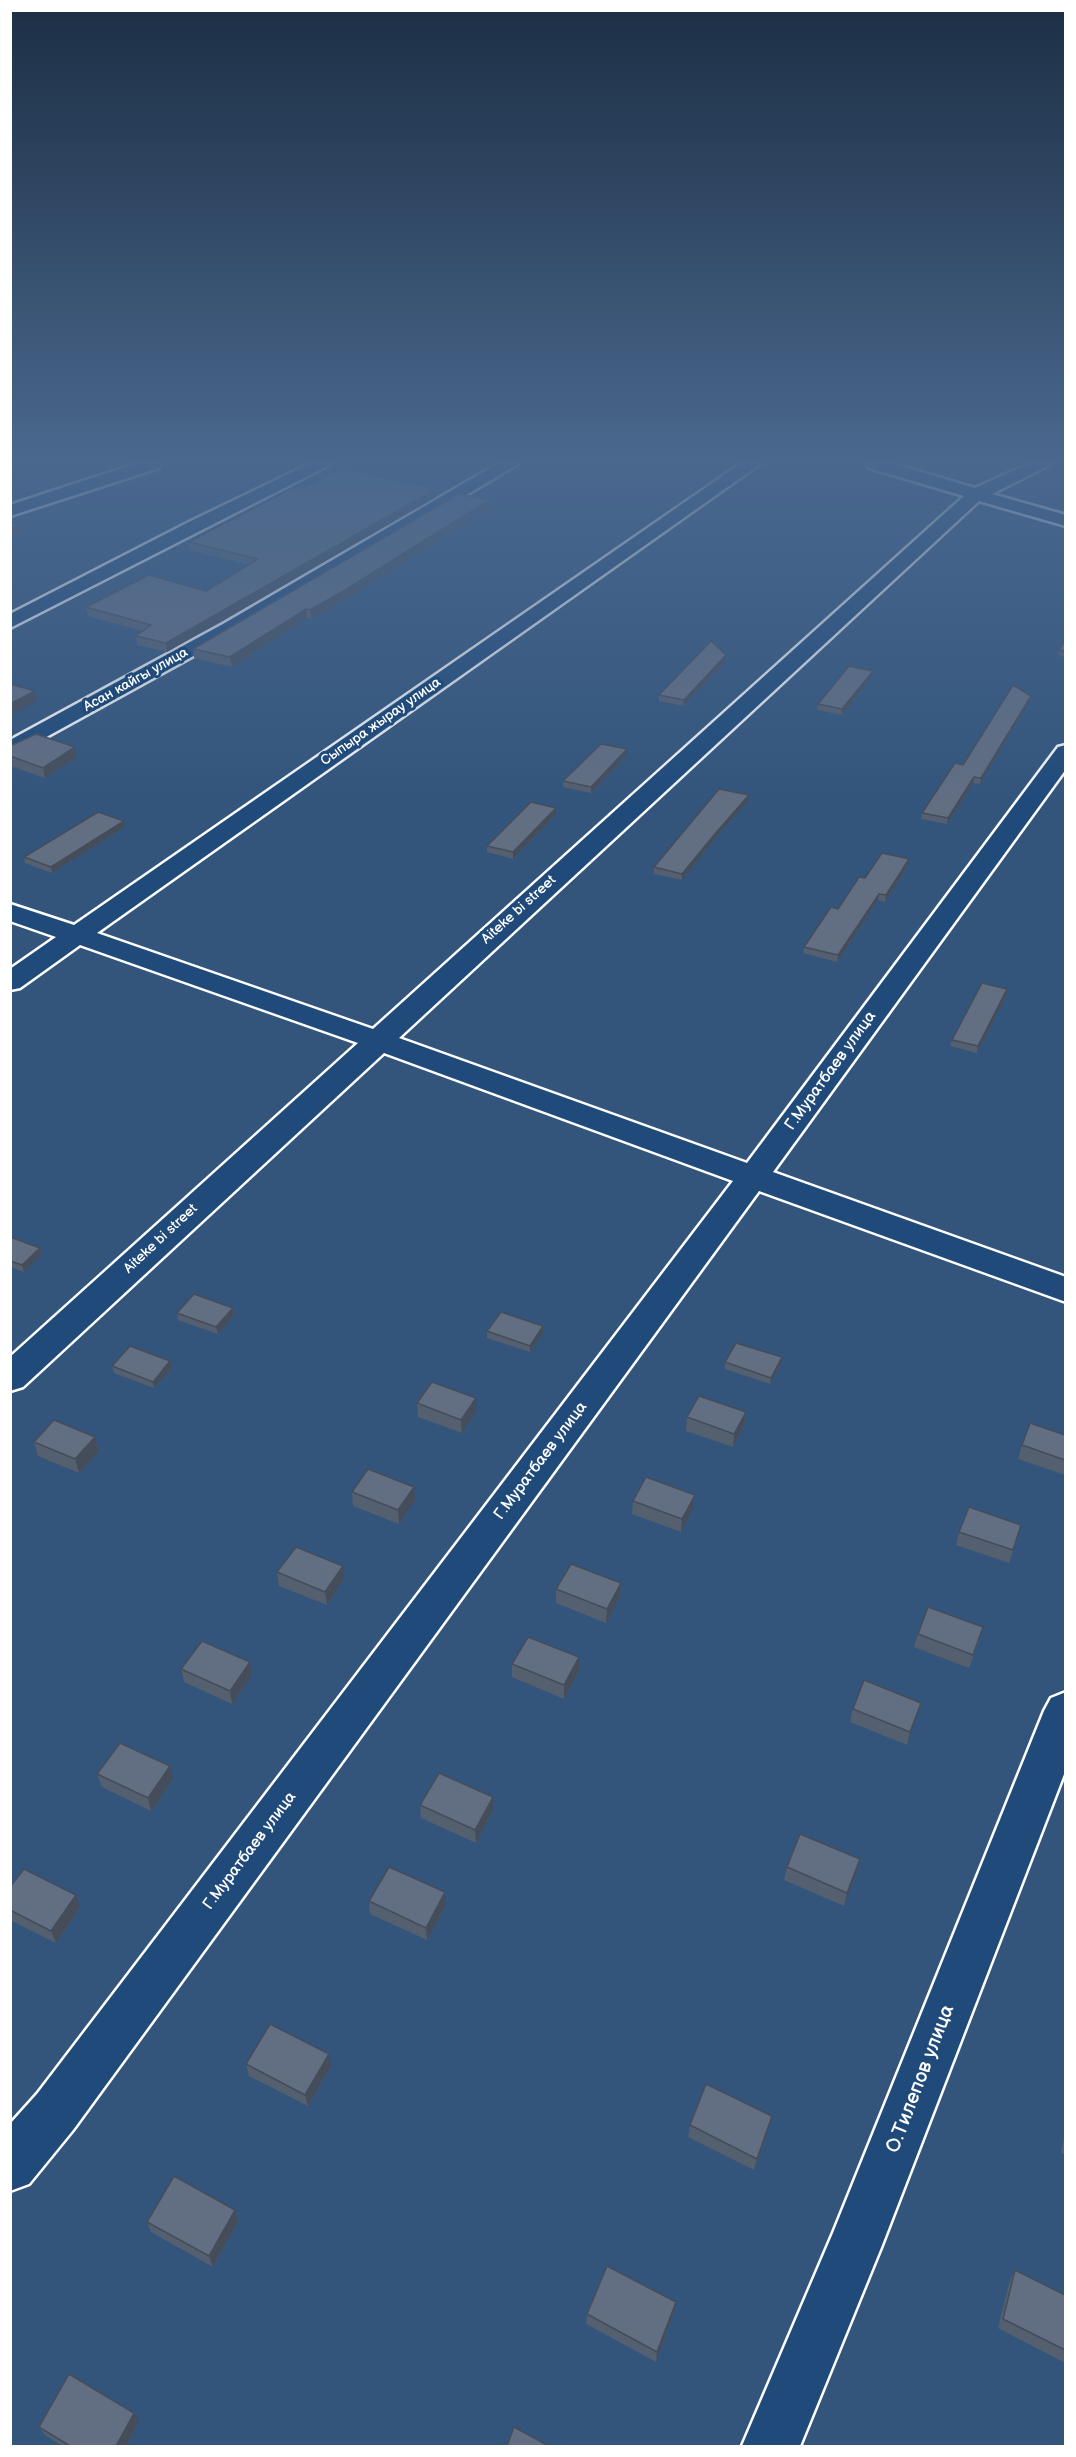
<!DOCTYPE html>
<html>
<head>
<meta charset="utf-8">
<style>
  body { margin:0 }
  #map { position:relative; width:1076px; height:2457px; overflow:hidden; background:#33557c; font-family:"Balsamiq Sans",sans-serif }
  canvas { display:block }
  .frame { position:absolute; inset:0; border:12px solid #fff; pointer-events:none }
</style>
</head>
<body>
<div id="map">
<canvas width="1076" height="2457"></canvas>
<div class="frame"></div>
</div>
<script>
const c = document.querySelector('canvas').getContext('2d');
c.lineJoin = 'round';
function poly(rows) {
  const path = new Path2D();
  for (const r of rows) {
    path.moveTo(r[0], r[1]);
    for (let i = 2; i < r.length; i += 2) path.lineTo(r[i], r[i + 1]);
  }
  return path;
}
function stroke(path, color, width, dash) {
  c.strokeStyle = color;
  c.lineWidth = width;
  c.lineCap = dash ? 'butt' : 'round';
  c.setLineDash(dash || []);
  c.stroke(path);
}
function fillPath(path, color) {
  c.fillStyle = color;
  c.fill(path, 'evenodd');
}
function label(font, color, halo, rows, align = 'center') {
  c.font = font + ' "Balsamiq Sans",sans-serif';
  c.lineWidth = 6;
  c.setLineDash([]);
  c.textBaseline = 'middle';
  c.strokeStyle = halo;
  c.fillStyle = color;
  for (const [text, x, y, turn = 0] of rows) {
    c.save();
    c.translate(x, y);
    c.rotate((+turn || 0) * Math.PI / 180);
    c.textAlign = isNaN(turn) ? turn : align;
    if (halo) c.strokeText(text, 0, 0);
    c.fillText(text, 0, 0);
    c.restore();
  }
}
const minor = poly([
  [135,464,161,464,159,468,10,516,10,505,135,464],
  [309,464,331,464,10,628,10,614,189,522,309,464],
  [497,464,518,464,237,632,10,757,10,740,223,624,497,464],
  [740,464,760,464,97,933,373,1029,964,496,869,468,867,464,894,464,975,488,1028,464,1051,464,992,494,1066,515,1066,526,979,501,399,1038,747,1163,1058,747,1066,745,1066,769,773,1172,1066,1277,1066,1302,759,1191,73,2130,29,2184,10,2191,10,2124,37,2094,733,1181,384,1053,23,1387,10,1391,10,1357,358,1043,80,945,20,988,10,990,10,969,56,937,10,921,10,904,74,925,740,464],
  [1066,1692,1066,1769,882,2245,800,2446,742,2446,833,2233,1044,1711,1051,1698,1066,1692]
]);
stroke(minor, '#fff', 5);
fillPath(minor, '#1f4a7a');
fillPath(poly([
  [303,488,436,497,167,652,137,645,136,636,142,631,88,616,86,607,206,591,249,565,190,550,189,542],
  [489,500,490,509,346,599,311,619,307,618,232,667,194,658,193,649],
  [1065,640,1065,657,1058,655,1059,650],
  [726,655,726,661,683,706,659,701,659,695],
  [872,677,842,715,817,710,818,704],
  [1031,696,1029,702,980,784,973,783,947,824,921,819,922,813,963,765],
  [10,746,77,757,45,778,10,766],
  [627,749,627,755,591,793,563,787,563,781],
  [748,801,713,841,682,880,654,874,654,867],
  [556,814,513,859,487,852,487,846],
  [125,827,52,873,25,863,24,857],
  [909,859,908,865,885,902,878,900,837,962,803,953,804,947,865,878],
  [1007,989,1006,996,977,1053,950,1046,952,1040],
  [10,1237,40,1248,42,1254,24,1272,10,1267],
  [233,1308,234,1315,218,1334,178,1320,177,1313],
  [487,1331,543,1333,530,1352,487,1338],
  [170,1361,172,1368,154,1388,114,1373,112,1366],
  [725,1362,781,1364,770,1384,725,1369],
  [476,1398,476,1412,462,1433,418,1417,417,1403],
  [746,1412,744,1426,733,1447,686,1431,687,1417],
  [1065,1435,1065,1475,1018,1459,1022,1445],
  [95,1437,99,1451,79,1473,38,1456,34,1442],
  [352,1492,415,1500,399,1524,353,1506],
  [695,1495,693,1509,681,1532,632,1514,633,1501],
  [959,1532,1017,1539,1009,1563,956,1545],
  [277,1572,344,1579,327,1605,279,1586],
  [621,1583,620,1596,606,1623,556,1603,556,1589],
  [918,1634,979,1641,969,1668,914,1647],
  [250,1662,252,1675,232,1704,184,1682,181,1669],
  [512,1664,579,1671,564,1699,512,1677],
  [853,1709,917,1716,907,1745,850,1722],
  [97,1774,173,1779,151,1811,102,1787],
  [420,1805,493,1810,476,1843,421,1818],
  [860,1859,857,1871,844,1906,784,1880,787,1867],
  [10,1887,80,1907,56,1943,10,1920],
  [369,1901,446,1905,427,1940,370,1914],
  [246,2064,331,2066,308,2106,249,2076],
  [772,2116,769,2127,754,2170,688,2137,690,2125],
  [1065,2132,1065,2155,1061,2153],
  [235,2210,238,2221,213,2267,151,2232,147,2222],
  [1015,2270,1065,2295,1065,2363,998,2328,1010,2280],
  [676,2302,674,2312,656,2362,586,2324,587,2314],
  [139,2422,126,2446,62,2446,45,2435,39,2427]
]), '#545f70');
fillPath(poly([
  [436,489,436,497,167,652,166,643],
  [489,500,490,509,346,599,311,619,310,610],
  [19,526,20,534,10,537,10,528],
  [306,609,307,618,232,667,230,657],
  [726,655,726,661,683,706,684,700],
  [873,671,872,677,842,715,842,709],
  [35,691,37,701,10,716,10,704],
  [1031,696,1029,702,980,784,981,778],
  [10,727,13,736,10,738],
  [75,747,77,757,45,778,43,768],
  [627,749,627,755,591,793,591,787],
  [974,777,973,783,947,824,948,818],
  [749,795,748,801,713,841,682,880,682,874,714,835],
  [556,808,556,814,513,859,513,852],
  [124,821,125,827,52,873,51,867],
  [909,859,908,865,885,902,886,895],
  [879,894,878,900,837,962,838,955],
  [1007,989,1006,996,977,1053,978,1046],
  [40,1248,42,1254,24,1272,22,1265],
  [233,1308,234,1315,218,1334,216,1327],
  [543,1326,543,1333,530,1352,530,1346],
  [782,1357,781,1364,770,1384,771,1378],
  [170,1361,172,1368,154,1388,153,1382],
  [476,1398,476,1412,462,1433,461,1420],
  [746,1412,744,1426,733,1447,734,1434],
  [95,1437,99,1451,79,1473,75,1459],
  [414,1487,415,1500,399,1524,398,1510],
  [695,1495,693,1509,681,1532,682,1519],
  [343,1566,344,1579,327,1605,325,1592],
  [621,1583,620,1596,606,1623,607,1609],
  [579,1657,579,1671,564,1699,564,1685],
  [250,1662,252,1675,232,1704,230,1691],
  [921,1703,917,1716,907,1745,910,1732],
  [170,1766,173,1779,151,1811,148,1798],
  [493,1797,493,1810,476,1843,475,1830],
  [860,1859,857,1871,844,1906,847,1893],
  [445,1892,446,1905,427,1940,426,1928],
  [76,1895,80,1907,56,1943,51,1931],
  [329,2054,331,2066,308,2106,305,2095],
  [772,2116,769,2127,754,2170,757,2159],
  [235,2210,238,2221,213,2267,209,2256],
  [676,2302,674,2312,656,2362,657,2352],
  [134,2413,139,2422,126,2446,116,2446]
]), '#454d5b');
const building = poly([
  [342,469,436,489,166,643,136,636,151,625,86,607,149,575,206,591,258,559,189,542,295,487,303,488,342,469],
  [459,494,489,500,345,590,310,610,306,609,230,657,193,649,459,494],
  [10,522,19,526,10,528,10,522],
  [1065,640,1065,651,1059,650,1065,640],
  [711,641,726,655,684,700,659,695,711,641],
  [849,666,873,671,842,709,818,704,849,666],
  [10,684,35,691,10,704,10,684],
  [1013,685,1031,696,981,778,974,777,948,818,922,813,955,763,963,765,1013,685],
  [36,734,75,747,43,768,10,756,10,746,36,734],
  [601,744,627,749,591,787,563,781,601,744],
  [719,789,749,795,714,835,682,874,654,867,719,789],
  [531,802,556,808,513,852,487,846,531,802],
  [98,812,124,821,51,867,24,857,98,812],
  [882,853,909,859,886,895,879,894,838,955,804,947,831,907,838,909,859,877,865,878,882,853],
  [982,983,1007,989,978,1046,952,1040,982,983],
  [10,1237,40,1248,22,1265,10,1261,10,1237],
  [194,1294,233,1308,216,1327,177,1313,194,1294],
  [501,1312,543,1326,530,1346,487,1331,501,1312],
  [736,1343,782,1357,771,1378,725,1362,736,1343],
  [130,1346,170,1361,153,1382,112,1366,130,1346],
  [432,1382,476,1398,461,1420,417,1403,432,1382],
  [699,1396,746,1412,734,1434,687,1417,699,1396],
  [54,1420,95,1437,75,1459,34,1442,54,1420],
  [1030,1423,1065,1435,1065,1460,1022,1445,1030,1423],
  [368,1469,414,1487,398,1510,352,1492,368,1469],
  [646,1477,695,1495,682,1519,633,1501,646,1477],
  [969,1507,1021,1525,1013,1550,959,1532,969,1507],
  [296,1547,343,1566,325,1592,277,1572,296,1547],
  [571,1564,621,1583,607,1609,556,1589,571,1564],
  [928,1607,983,1627,973,1655,918,1634,928,1607],
  [528,1637,579,1657,564,1685,512,1664,528,1637],
  [202,1641,250,1662,230,1691,181,1669,202,1641],
  [864,1680,921,1703,910,1732,853,1709,864,1680],
  [120,1743,170,1766,148,1798,97,1774,120,1743],
  [439,1773,493,1797,475,1830,420,1805,439,1773],
  [800,1834,860,1859,847,1893,787,1867,800,1834],
  [389,1867,445,1892,426,1928,369,1901,389,1867],
  [24,1869,76,1895,51,1931,10,1910,10,1887,24,1869],
  [270,2024,329,2054,305,2095,246,2064,270,2024],
  [706,2084,772,2116,757,2159,690,2125,706,2084],
  [174,2176,235,2210,209,2256,147,2222,174,2176],
  [607,2266,676,2302,657,2352,587,2314,607,2266],
  [1015,2270,1065,2295,1065,2350,1003,2319,1015,2270],
  [69,2374,134,2413,116,2446,70,2446,39,2427,69,2374],
  [514,2427,549,2446,507,2446,514,2427]
]);
fillPath(building, '#626e82');
stroke(building, '#454d5b', 1.5);
const sky = c.createLinearGradient(0, 0, 0, 808);
sky.addColorStop(0, '#1c2f44');
sky.addColorStop(0.57, '#4a688e');
sky.addColorStop(1, '#4a688e00');
c.fillStyle = sky;
c.fillRect(0, 0, 1076, 808);
label('14px', '#fff', '#1f4a7a', [
  ["Асан кайгы улица",136,680,-29],
  ["Сыпыра жырау улица",381,722,-35],
  ["Aiteke bi street",519,910,-42],
  ["Aiteke bi street",161,1239,-43]
]);
label('16px', '#fff', '#1f4a7a', [
  ["Г.Муратбаев улица",831,1071,-54],
  ["Г.Муратбаев улица",541,1461,-53],
  ["Г.Муратбаев улица",250,1851,-53]
]);
label('20px', '#fff', '#1f4a7a', [
  ["О.Тилепов улица",921,2079,-69]
]);
</script>
</body>
</html>
